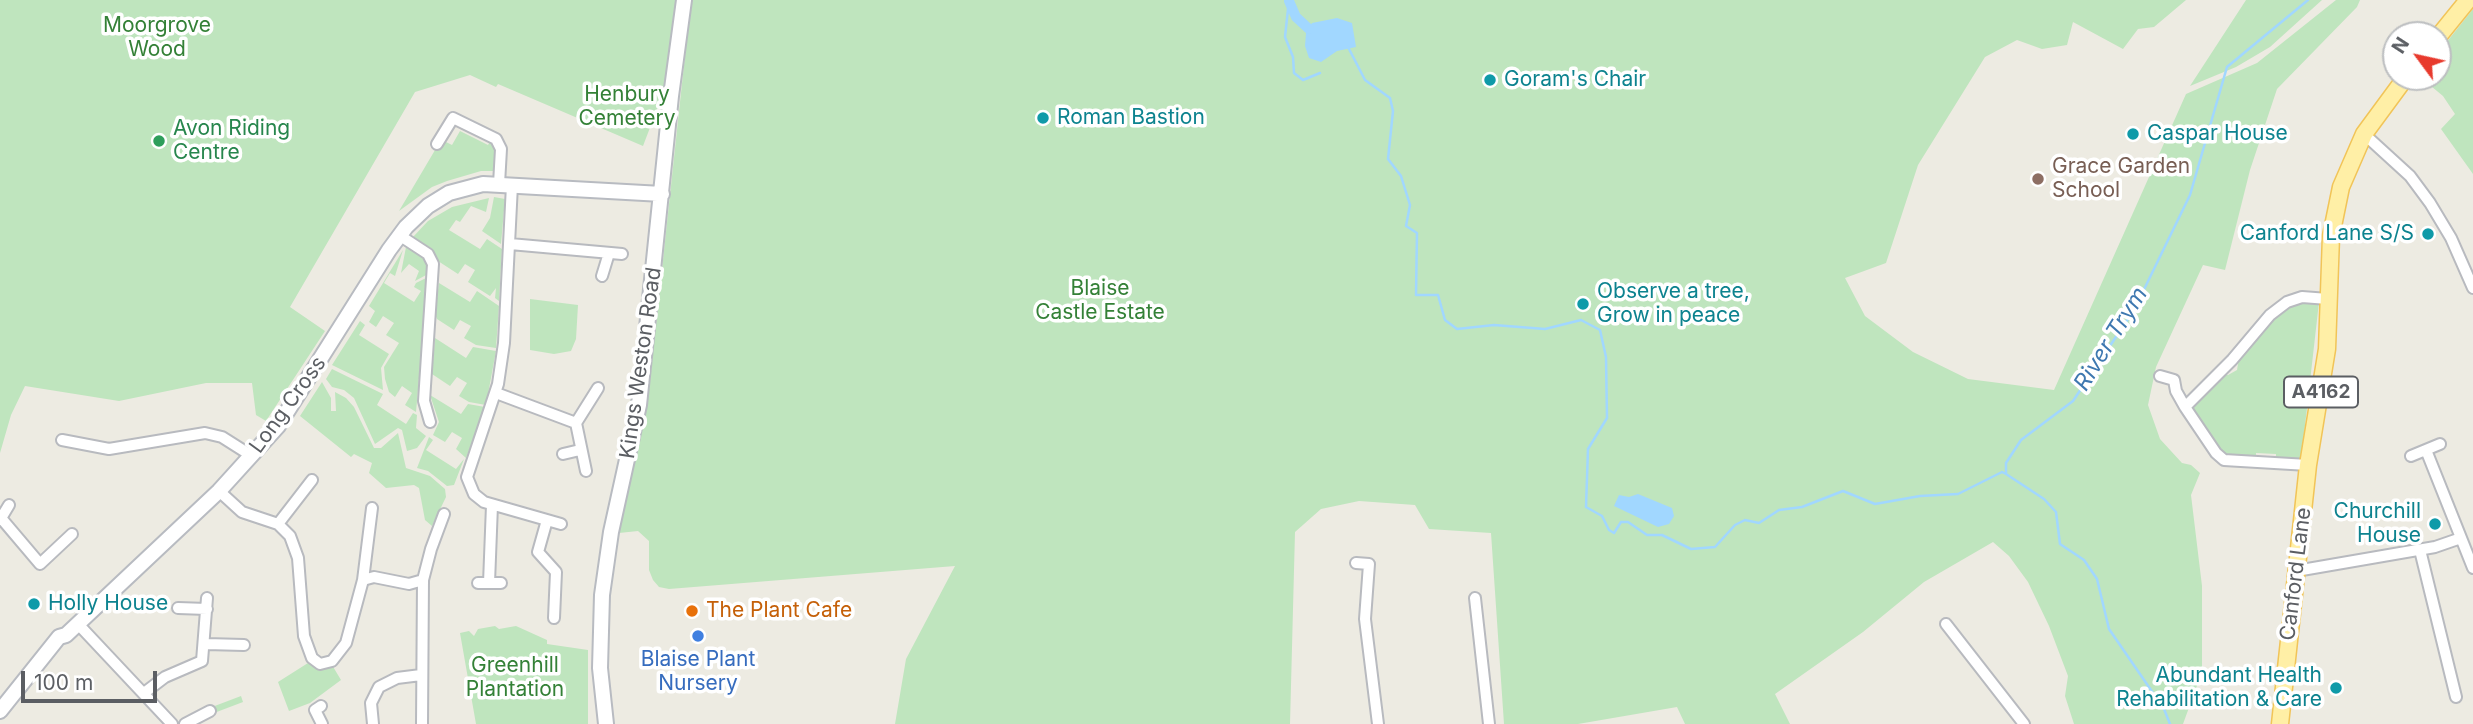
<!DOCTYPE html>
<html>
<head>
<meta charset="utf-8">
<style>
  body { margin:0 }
  #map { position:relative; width:2473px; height:724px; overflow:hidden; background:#edebe2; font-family:Inter,sans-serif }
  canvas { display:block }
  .north { position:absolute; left:2382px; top:21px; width:70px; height:70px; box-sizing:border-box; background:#fff; border:2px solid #bdbfc1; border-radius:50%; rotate:303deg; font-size:19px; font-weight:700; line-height:28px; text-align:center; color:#5b5e63 }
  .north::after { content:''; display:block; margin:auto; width:24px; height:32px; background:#e83a2d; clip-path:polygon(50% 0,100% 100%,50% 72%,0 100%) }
  .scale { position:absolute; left:21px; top:671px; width:136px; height:32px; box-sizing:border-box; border:4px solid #5b5e63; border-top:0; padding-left:9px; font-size:21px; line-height:24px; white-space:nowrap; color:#5b5e63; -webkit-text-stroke:5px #fff; paint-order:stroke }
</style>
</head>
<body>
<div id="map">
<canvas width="2473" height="724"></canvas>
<div class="north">N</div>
<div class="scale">100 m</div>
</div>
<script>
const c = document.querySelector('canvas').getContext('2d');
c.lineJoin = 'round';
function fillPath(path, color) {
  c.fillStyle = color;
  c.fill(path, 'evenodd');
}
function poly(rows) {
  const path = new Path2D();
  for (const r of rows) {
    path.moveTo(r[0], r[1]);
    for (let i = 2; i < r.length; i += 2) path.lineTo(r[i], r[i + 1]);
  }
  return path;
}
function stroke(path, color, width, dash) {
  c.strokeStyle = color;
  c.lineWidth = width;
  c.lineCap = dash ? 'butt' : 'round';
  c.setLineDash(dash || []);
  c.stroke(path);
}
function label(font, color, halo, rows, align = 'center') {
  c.font = font + ' Inter,sans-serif';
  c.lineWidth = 7;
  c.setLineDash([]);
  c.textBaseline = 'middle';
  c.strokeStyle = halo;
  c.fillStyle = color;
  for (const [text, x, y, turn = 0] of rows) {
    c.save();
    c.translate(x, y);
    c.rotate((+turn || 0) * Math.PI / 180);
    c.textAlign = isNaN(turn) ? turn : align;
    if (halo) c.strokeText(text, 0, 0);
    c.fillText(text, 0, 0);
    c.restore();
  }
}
fillPath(poly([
  [0,0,679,0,664,91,643,146,498,84,496,87,470,75,415,92,290,307,325,331,266,421,256,415,252,383,206,383,119,401,25,386,11,415,0,453],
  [691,0,2186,0,2154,27,2138,29,2123,49,2073,22,2067,45,2042,49,2017,40,1985,57,1918,165,1886,263,1845,278,1865,316,1913,352,1968,379,2054,390,2186,94,2257,63,2336,0,2360,0,2357,7,2277,89,2250,170,2225,270,2203,265,2156,367,2148,405,2160,439,2182,463,2191,465,2200,473,2191,495,2202,586,2202,672,2183,724,2074,724,2065,696,2068,676,2049,626,2028,582,2009,556,1993,542,1924,582,1863,632,1775,694,1790,724,1685,724,1677,707,1578,724,1504,724,1491,533,1429,529,1415,505,1359,501,1321,509,1295,532,1290,724,895,724,906,659,955,566,669,589,659,587,653,580,649,570,649,541,638,531,619,533,649,390],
  [2246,0,2322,0,2270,47,2236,67,2190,86],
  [2473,9,2473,174,2441,129,2455,114,2443,96,2420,77,2438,77,2438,53],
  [460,131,488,145,491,140,496,144,496,171,481,171,447,181,432,187,399,211,438,145,444,141,452,145],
  [494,197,505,199,501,244,482,231,490,218],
  [489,198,486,212,471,206,460,222,456,220,449,230,480,249,487,239,502,249,499,301,495,298,496,288,490,296,468,282,475,270,465,264,458,274,438,261,432,249,413,237,428,221,452,207],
  [406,247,422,257,428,267,428,274,415,281,419,271,409,264,401,273],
  [403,250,395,276,390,273,384,283,414,302,421,291,414,287,416,283,428,277,416,412,405,405,412,393,402,386,395,397,389,392,385,379,384,367,399,343,386,335,394,323,383,316,376,327,369,322,375,311,369,306],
  [439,283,470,302,477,291,499,306,496,348,476,345,464,338,471,326,460,320,454,330,437,319,435,314],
  [530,299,578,305,576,339,571,351,554,354,530,350],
  [2301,302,2319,302,2301,461,2276,459,2276,454,2256,453,2256,458,2224,455,2214,449,2191,407,2223,374,2228,375,2237,370,2239,358,2273,318,2289,305],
  [360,321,365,325,359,335,389,354,381,368,383,390,332,365],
  [435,338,466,358,473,347,496,351,486,405,469,402,459,396,467,383,457,377,450,386,432,374],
  [332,369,383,394,377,405,406,424,413,413,417,415,416,428,426,436,417,448,407,451,402,430,398,428,375,444,354,398,344,390,332,387,326,379],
  [322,382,331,398,331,411,336,411,335,392,346,398,354,407,374,448,381,448,398,433,406,468,430,476,445,489,446,497,432,526,425,520,419,488,414,485,386,488,369,473,372,463,354,454,351,457,300,416],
  [430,395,461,414,468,404,485,407,466,458,456,449,462,438,452,432,445,442,433,435,439,422],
  [429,437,433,440,426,450,456,469,464,459,454,485,447,486,428,471,417,468],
  [495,626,499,629,516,626,547,640,547,644,588,650,588,724,476,724,460,633,469,631,474,636,478,629],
  [308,663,320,669,332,665,341,680,310,703,289,711,278,682],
  [241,696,243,702,214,713,212,707]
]), '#bfe5be');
fillPath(poly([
  [1337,18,1352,23,1356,47,1337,51,1321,62,1309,58,1305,46,1306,33,1312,23],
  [1638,494,1672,508,1674,516,1669,524,1658,527,1614,506,1619,495,1629,497]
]), '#a1d7ff');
stroke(poly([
  [1289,0,1285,37,1293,57,1294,73,1303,80,1320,73],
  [1348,47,1365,80,1390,98,1393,111,1388,159,1401,176,1410,205,1406,226,1417,233,1416,295,1438,295,1445,320,1457,329,1494,325,1545,329,1581,320,1600,330,1606,357,1607,418,1588,449,1586,507,1602,516,1609,530,1614,533,1621,522,1628,522,1647,535,1662,535,1691,549,1715,547,1735,525,1745,520,1759,523,1779,510,1802,507,1843,491,1875,504,1920,496,1958,494,2002,472,2006,474],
  [2006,474,2006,463,2021,440,2073,401,2134,310,2190,195,2227,67,2308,0],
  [2006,474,2044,499,2056,512,2060,544,2084,560,2097,579,2109,629,2164,709,2170,724]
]), '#a1d7ff', 2.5);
stroke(poly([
  [1289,1,1296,17,1309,29]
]), '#a1d7ff', 10);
const street = poly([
  [2364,134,2410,176,2430,203,2451,238,2473,288],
  [437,144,453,118,496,139,501,149,499,184],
  [512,185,504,343,498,384,467,477,474,494,484,502,561,524],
  [399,235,428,254,433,264,424,401,430,422],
  [510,244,622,254],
  [602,276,609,253],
  [2160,376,2174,380,2176,391,2185,407],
  [496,393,576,423],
  [62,440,109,449,205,433,222,437,252,456],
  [2426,450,2473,568],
  [563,454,580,450],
  [2411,456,2440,444],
  [2308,465,2224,460,2216,453,2185,407,2232,360,2270,315,2287,302,2302,297,2328,299],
  [586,471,576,423,598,388],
  [219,491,242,512,278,524,290,536,298,558,304,636,312,658,320,664,332,661,346,643,363,580,374,577,409,584,423,580],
  [1,518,40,564,72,534],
  [0,520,9,505],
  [547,520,538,552,556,572,554,618],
  [278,524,312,480],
  [2420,550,2456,697],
  [1356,563,1369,564,1365,619,1378,724],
  [2296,571,2435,547,2461,538],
  [363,580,372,508],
  [478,583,501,583],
  [489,583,492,505],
  [1475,598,1489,724],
  [178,608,207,609],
  [78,624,172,724],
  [1946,624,2024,724],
  [206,644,244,645],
  [144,693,165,677,202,661,207,598],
  [321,706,315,710,322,724],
  [185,724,210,711],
  [373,724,371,703,379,687,397,678,421,675],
  [422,724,423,580,431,549,444,514]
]);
const secondary = poly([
  [0,711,59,637,66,635,219,491,278,426,389,250,406,227,428,206,449,193,483,184,662,194],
  [606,724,600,668,602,595,611,532,639,405,671,96,684,0]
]);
const primary = poly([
  [2438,37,2468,0],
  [2280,724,2308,465,2327,349,2331,236,2341,187,2364,134,2406,77]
]);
stroke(street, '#b8babf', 14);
stroke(secondary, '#b8bbc1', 18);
stroke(primary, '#f1c458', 19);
stroke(street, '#fff', 10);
stroke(secondary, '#fff', 14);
stroke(primary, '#ffefa6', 16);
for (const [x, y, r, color] of [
  [1490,80,7,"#0f9aa8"],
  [1043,118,7,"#0f9aa8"],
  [2133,134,7,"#0f9aa8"],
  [159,141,7,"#2e9e5b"],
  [2038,179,7,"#8d6e63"],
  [2428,234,7,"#0f9aa8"],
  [1583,304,7,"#0f9aa8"],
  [2435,524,7,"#0f9aa8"],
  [34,604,7,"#0f9aa8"],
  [692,611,7,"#e8710a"],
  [698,636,7,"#3f7fe0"],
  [2336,688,7,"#0f9aa8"]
]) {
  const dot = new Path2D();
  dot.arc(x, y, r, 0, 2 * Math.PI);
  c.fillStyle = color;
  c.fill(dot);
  stroke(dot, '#fff', 2.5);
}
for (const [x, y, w] of [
  [2321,392,74]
]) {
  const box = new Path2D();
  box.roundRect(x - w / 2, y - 15.5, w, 31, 5);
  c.fillStyle = '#fff';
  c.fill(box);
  stroke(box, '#5b5e63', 2);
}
label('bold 19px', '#5b5e63', null, [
  ["A4162",2321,392]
]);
label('21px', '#348137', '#fff', [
  ["Moorgrove",157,26],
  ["Wood",157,50],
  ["Henbury",627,95],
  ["Cemetery",627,119],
  ["Blaise",1100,289],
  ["Castle Estate",1100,313],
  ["Greenhill",515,666],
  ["Plantation",515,690]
]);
label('21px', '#0d838f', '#fff', [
  ["Goram's Chair",1504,80],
  ["Roman Bastion",1057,118],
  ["Caspar House",2147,134],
  ["Canford Lane S/S",2414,234,"right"],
  ["Observe a tree,",1597,292],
  ["Grow in peace",1597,316],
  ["Churchill",2421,512,"right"],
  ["House",2421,536,"right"],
  ["Holly House",48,604],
  ["Abundant Health",2322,676,"right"],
  ["Rehabilitation & Care",2322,700,"right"]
], 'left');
label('21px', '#27864d', '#fff', [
  ["Avon Riding",173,129],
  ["Centre",173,153]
], 'left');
label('21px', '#785e54', '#fff', [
  ["Grace Garden",2052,167],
  ["School",2052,191]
], 'left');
label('21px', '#5b5e63', '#fff', [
  ["Kings Weston Road",641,363,-82],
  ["Long Cross",288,405,-54],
  ["Canford Lane",2296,574,-83]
]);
label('21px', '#c56008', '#fff', [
  ["The Plant Cafe",706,611]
], 'left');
label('21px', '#366cbe', '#fff', [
  ["Blaise Plant",698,660],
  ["Nursery",698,684]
]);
label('italic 23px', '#3e78b0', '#fff', [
  ["River Trym",2111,339,-58]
]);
</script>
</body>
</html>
